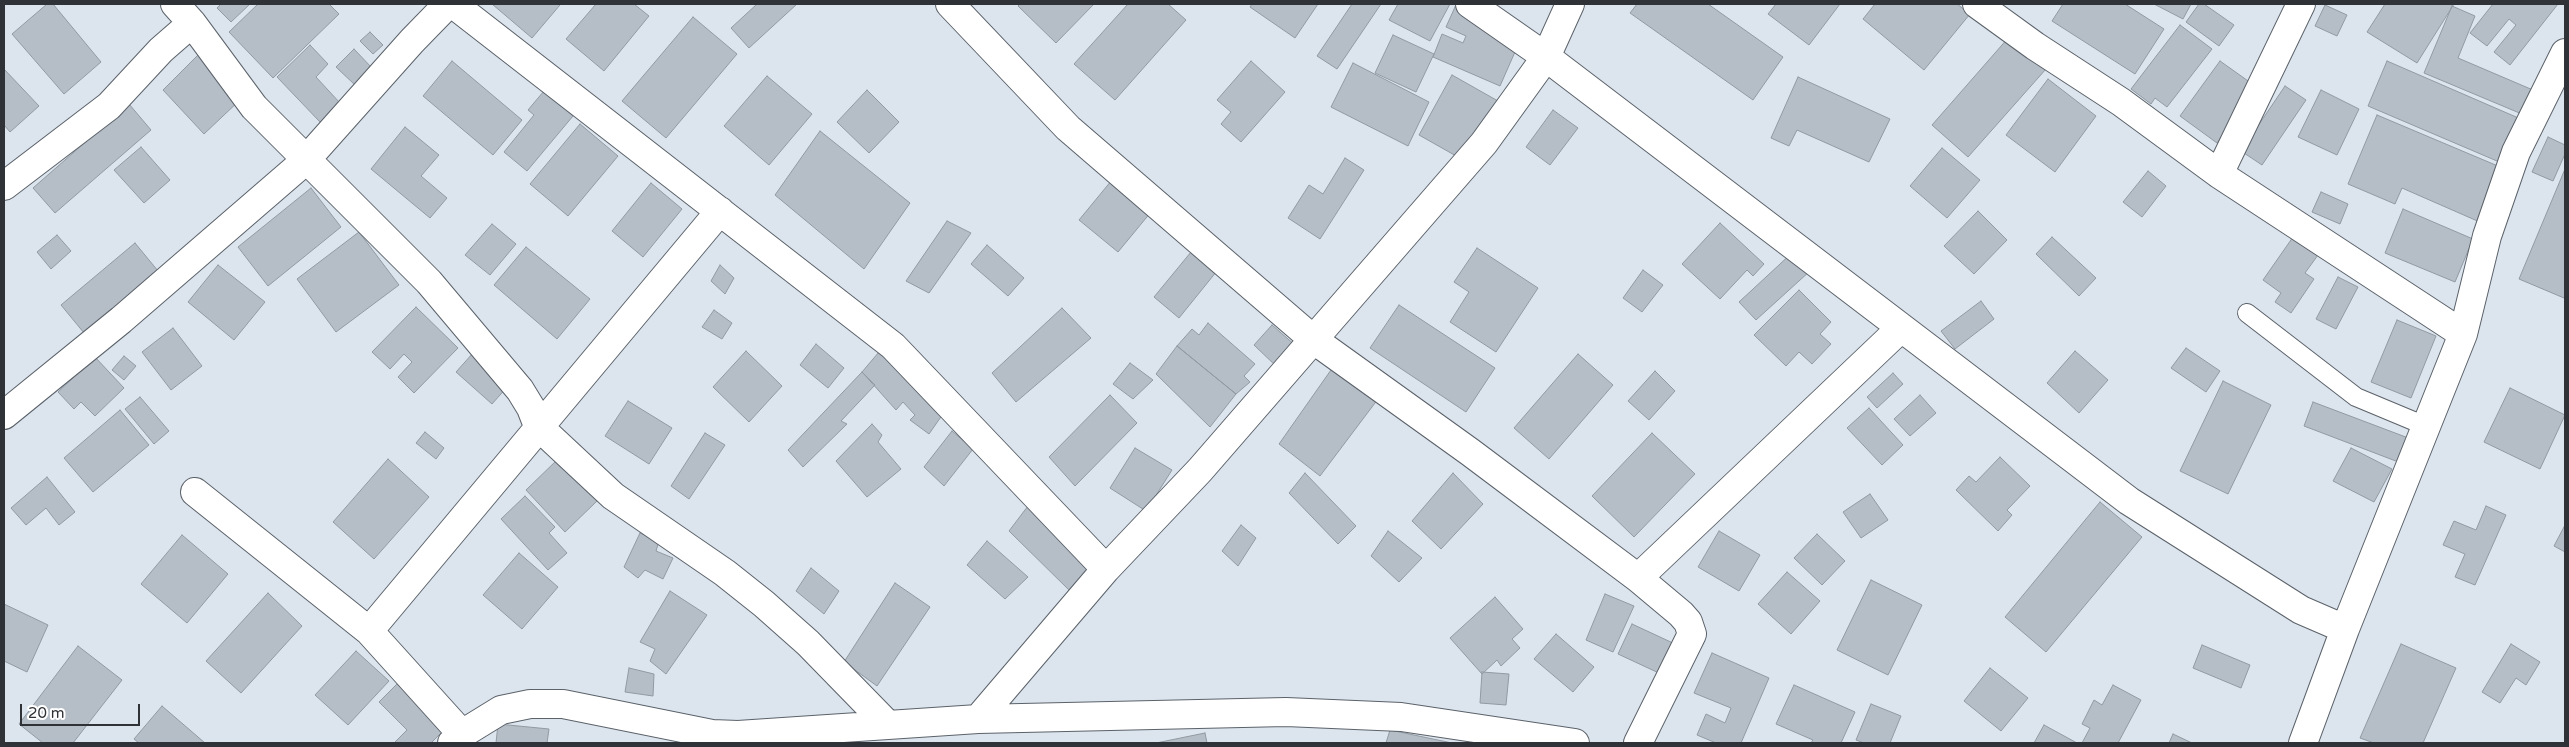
<!DOCTYPE html>
<html>
<head>
<meta charset="utf-8">
<style>
  body { margin:0 }
  #map { position:relative; width:2569px; height:747px; overflow:hidden; background:#dce4ed; font-family:"Varela Round",sans-serif }
  canvas { display:block }
  .frame { position:absolute; inset:0; border:5px solid #2f3236; pointer-events:none }
  .scale { position:absolute; left:20px; top:704px; width:120px; height:22px; box-sizing:border-box; border:2px solid #2f3236; border-top:0; padding-left:6px; font-size:15px; line-height:18px; white-space:nowrap; color:#2f3236; -webkit-text-stroke:4px #fff; paint-order:stroke }
</style>
</head>
<body>
<div id="map">
<canvas width="2569" height="747"></canvas>
<div class="frame"></div>
<div class="scale">20 m</div>
</div>
<script>
const c = document.querySelector('canvas').getContext('2d');
c.lineJoin = 'round';
function fillPath(path, color) {
  c.fillStyle = color;
  c.fill(path, 'evenodd');
}
function poly(rows) {
  const path = new Path2D();
  for (const r of rows) {
    path.moveTo(r[0], r[1]);
    for (let i = 2; i < r.length; i += 2) path.lineTo(r[i], r[i + 1]);
  }
  return path;
}
function stroke(path, color, width, dash) {
  c.strokeStyle = color;
  c.lineWidth = width;
  c.lineCap = dash ? 'butt' : 'round';
  c.setLineDash(dash || []);
  c.stroke(path);
}
const building = poly([
  [47,4,53,4,101,62,64,94,12,34,47,4],
  [221,4,250,4,231,22,217,8,221,4],
  [258,4,329,4,339,14,273,78,229,32,258,4],
  [492,4,559,4,560,5,532,38,492,4],
  [596,4,634,4,649,16,604,71,566,39,596,4],
  [757,4,797,4,749,48,731,28,757,4],
  [1020,4,1094,4,1056,43,1018,6,1020,4],
  [1128,4,1168,4,1186,20,1115,100,1074,64,1128,4],
  [1252,4,1318,4,1295,38,1250,7,1252,4],
  [1352,4,1381,4,1337,69,1317,56,1352,4],
  [1398,4,1450,4,1430,41,1389,20,1398,4],
  [1637,4,1708,4,1783,57,1753,100,1630,13,1637,4],
  [1776,4,1840,4,1809,45,1768,14,1776,4],
  [1875,4,1957,4,1970,14,1924,70,1863,19,1875,4],
  [2063,4,2125,4,2164,29,2135,74,2052,21,2063,4],
  [2154,4,2191,4,2183,19,2154,4],
  [2199,4,2204,4,2234,25,2219,46,2186,22,2199,4],
  [2385,4,2454,4,2417,63,2367,32,2385,4],
  [2493,4,2558,4,2510,65,2494,52,2516,25,2509,19,2487,46,2470,33,2493,4],
  [2325,5,2347,15,2337,36,2315,26,2325,5],
  [2452,6,2475,16,2458,58,2540,93,2529,117,2424,73,2452,6],
  [1455,7,1522,36,1500,86,1433,57,1442,34,1463,43,1466,36,1446,27,1455,7],
  [693,17,737,54,666,138,622,101,693,17],
  [2180,25,2212,49,2167,107,2155,98,2151,104,2131,89,2180,25],
  [370,32,383,45,373,54,360,41,370,32],
  [1393,35,1434,54,1416,92,1375,73,1393,35],
  [2009,37,2046,69,1968,157,1932,125,2009,37],
  [310,45,328,64,316,77,340,103,320,122,277,77,310,45],
  [354,49,372,68,355,85,336,67,354,49],
  [199,54,241,99,204,134,163,90,199,54],
  [452,61,522,120,493,155,423,96,452,61],
  [1251,61,1285,92,1241,142,1221,124,1231,112,1217,100,1251,61],
  [2220,61,2258,88,2217,143,2180,116,2220,61],
  [2387,61,2523,120,2504,164,2368,106,2387,61],
  [1353,63,1429,102,1408,146,1331,107,1353,63],
  [4,69,39,106,10,132,4,125,4,69],
  [1452,75,1498,101,1465,161,1419,135,1452,75],
  [767,76,812,114,769,165,724,126,767,76],
  [1798,77,1890,119,1869,162,1797,130,1789,146,1771,138,1798,77],
  [2048,79,2096,116,2055,172,2006,135,2048,79],
  [2285,86,2306,100,2262,165,2241,151,2285,86],
  [867,90,899,122,869,153,837,122,867,90],
  [2321,90,2359,109,2337,155,2298,137,2321,90],
  [544,91,573,116,527,171,504,152,534,115,528,110,544,91],
  [129,104,151,130,55,213,33,188,129,104],
  [1553,110,1578,128,1550,165,1526,147,1553,110],
  [2377,115,2505,169,2482,223,2402,188,2395,204,2348,184,2377,115],
  [580,124,618,156,568,216,530,184,580,124],
  [405,127,439,155,421,176,447,198,430,218,371,169,405,127],
  [820,131,910,203,864,269,775,195,820,131],
  [2548,137,2565,145,2565,154,2553,181,2532,172,2548,137],
  [141,147,170,180,144,203,114,170,141,147],
  [1942,148,1980,180,1947,218,1910,186,1942,148],
  [1345,158,1364,170,1320,239,1288,218,1309,185,1323,194,1345,158],
  [2565,169,2565,295,2564,298,2519,279,2565,169],
  [2148,171,2166,186,2142,217,2123,202,2148,171],
  [1112,180,1151,212,1118,252,1079,220,1112,180],
  [651,183,682,209,643,257,612,231,651,183],
  [311,188,341,227,268,286,238,247,311,188],
  [2321,192,2348,204,2340,224,2312,212,2321,192],
  [2403,209,2473,239,2455,282,2385,253,2403,209],
  [1978,211,2007,240,1974,274,1944,246,1978,211],
  [947,221,971,233,929,293,906,281,947,221],
  [1720,223,1764,264,1753,276,1747,270,1720,299,1682,264,1720,223],
  [492,224,516,244,490,275,465,255,492,224],
  [359,232,399,285,336,332,297,279,359,232],
  [57,235,71,251,51,269,37,252,57,235],
  [2052,237,2096,278,2079,296,2036,254,2052,237],
  [2293,237,2318,255,2305,273,2314,279,2291,313,2275,302,2281,293,2263,280,2293,237],
  [135,243,163,277,89,339,61,305,135,243],
  [987,245,1024,278,1008,296,971,264,987,245],
  [1196,246,1221,266,1179,318,1154,297,1196,246],
  [526,247,590,299,557,339,494,285,526,247],
  [1477,248,1538,288,1496,352,1450,322,1469,292,1454,282,1477,248],
  [1793,252,1810,271,1756,320,1739,302,1793,252],
  [218,265,265,302,234,340,188,302,218,265],
  [720,265,734,278,725,294,711,281,720,265],
  [1643,270,1663,285,1642,312,1623,298,1643,270],
  [2338,277,2358,287,2336,329,2316,319,2338,277],
  [1799,290,1831,322,1820,334,1831,344,1812,364,1799,352,1786,366,1754,335,1799,290],
  [1981,301,1994,319,1955,349,1941,331,1981,301],
  [1399,305,1495,368,1466,412,1370,348,1399,305],
  [416,307,458,348,414,393,398,377,412,362,404,354,390,369,372,352,416,307],
  [1062,308,1091,338,1016,402,992,373,1062,308],
  [714,310,732,323,722,339,702,327,714,310],
  [2397,320,2436,336,2411,398,2371,382,2397,320],
  [1208,323,1255,364,1244,376,1250,382,1236,394,1177,346,1192,329,1199,335,1208,323],
  [1272,325,1296,346,1277,367,1254,345,1272,325],
  [173,328,202,366,171,390,142,352,173,328],
  [816,344,844,368,828,388,800,365,816,344],
  [1177,346,1236,394,1210,427,1156,374,1177,346],
  [2186,348,2220,371,2206,392,2171,368,2186,348],
  [746,351,782,386,749,422,713,387,746,351],
  [2075,351,2108,380,2079,413,2047,383,2075,351],
  [879,352,945,411,929,434,910,420,915,415,903,402,896,410,862,372,879,352],
  [473,353,508,386,492,404,456,372,473,353],
  [1578,354,1613,385,1549,459,1514,428,1578,354],
  [124,356,136,366,124,380,112,370,124,356],
  [95,357,124,388,95,416,81,402,74,409,58,392,95,357],
  [1338,360,1381,395,1320,476,1279,444,1338,360],
  [1130,363,1153,380,1133,399,1113,384,1130,363],
  [1655,371,1675,391,1649,420,1628,401,1655,371],
  [862,372,875,385,841,421,847,424,803,467,788,450,862,372],
  [1893,373,1903,384,1877,408,1867,397,1893,373],
  [2223,381,2271,405,2228,494,2180,471,2223,381],
  [2510,388,2565,415,2540,469,2484,442,2510,388],
  [1110,395,1137,423,1075,486,1049,457,1110,395],
  [1920,395,1936,413,1910,436,1894,419,1920,395],
  [140,397,169,431,154,444,125,409,140,397],
  [628,401,672,428,649,464,605,436,628,401],
  [2313,402,2411,439,2401,463,2304,426,2313,402],
  [1869,408,1903,445,1882,465,1847,428,1869,408],
  [120,410,149,445,93,492,64,458,120,410],
  [872,424,882,435,878,442,901,469,867,497,836,461,872,424],
  [952,431,973,449,944,486,924,467,952,431],
  [425,432,444,448,436,459,416,443,425,432],
  [705,433,725,445,689,499,671,486,705,433],
  [1652,433,1695,474,1634,537,1592,496,1652,433],
  [1135,448,1172,470,1146,511,1110,488,1135,448],
  [2351,448,2392,469,2374,502,2333,481,2351,448],
  [2000,457,2030,486,2007,510,2012,515,1998,531,1956,490,1969,476,1976,482,2000,457],
  [388,459,429,497,374,559,333,522,388,459],
  [557,460,597,501,565,532,526,490,557,460],
  [1305,473,1356,526,1338,544,1289,493,1305,473],
  [1453,473,1483,504,1441,549,1412,521,1453,473],
  [47,477,75,512,59,525,46,508,26,525,11,508,47,477],
  [1870,494,1888,520,1861,538,1843,512,1870,494],
  [525,496,555,527,549,533,567,553,548,570,501,519,525,496],
  [2100,502,2142,537,2046,652,2005,617,2100,502],
  [1028,506,1091,566,1069,590,1009,531,1028,506],
  [2486,506,2506,515,2475,585,2455,577,2465,554,2443,545,2454,521,2476,530,2486,506],
  [1241,525,1256,538,1238,566,1222,551,1241,525],
  [2565,525,2565,552,2554,546,2565,525],
  [1388,531,1422,558,1399,582,1371,556,1388,531],
  [1719,531,1760,555,1739,591,1698,567,1719,531],
  [640,533,659,541,656,551,673,558,663,579,645,570,638,578,624,567,640,533],
  [1817,534,1845,561,1822,585,1794,558,1817,534],
  [182,535,228,574,187,623,141,584,182,535],
  [987,541,1028,577,1005,599,967,565,987,541],
  [519,553,558,587,522,629,483,595,519,553],
  [811,568,839,591,824,614,796,591,811,568],
  [1787,572,1820,601,1791,634,1758,604,1787,572],
  [1871,580,1922,605,1888,675,1837,650,1871,580],
  [895,583,930,607,877,686,844,662,895,583],
  [670,591,707,615,666,674,650,661,655,649,640,642,670,591],
  [268,593,302,626,241,693,206,661,268,593],
  [1605,594,1634,606,1613,652,1586,640,1605,594],
  [1495,597,1523,629,1512,639,1520,648,1501,666,1497,660,1482,674,1450,638,1495,597],
  [4,604,48,625,27,672,4,661,4,604],
  [1632,624,1675,644,1661,674,1618,654,1632,624],
  [1556,634,1594,667,1573,692,1534,659,1556,634],
  [2401,644,2456,668,2423,743,2374,743,2360,738,2401,644],
  [2511,644,2540,662,2526,685,2516,678,2500,703,2482,692,2511,644],
  [2202,645,2250,665,2241,688,2193,668,2202,645],
  [78,646,122,680,73,743,43,743,19,724,78,646],
  [356,651,389,681,348,725,315,695,356,651],
  [1712,653,1769,678,1741,743,1716,743,1697,735,1706,714,1725,723,1731,708,1694,693,1712,653],
  [629,668,654,674,653,696,625,692,629,668],
  [1990,668,2028,698,2001,731,1964,701,1990,668],
  [1482,672,1509,674,1506,705,1480,703,1482,672],
  [397,684,444,730,431,743,394,743,407,730,379,702,397,684],
  [1794,685,1855,712,1841,743,1811,743,1813,740,1776,724,1794,685],
  [2113,685,2141,700,2118,743,2082,743,2090,728,2082,724,2094,700,2102,705,2113,685],
  [1871,704,1901,716,1890,743,1864,743,1856,740,1871,704],
  [162,706,205,743,139,743,134,739,162,706],
  [498,724,549,729,547,743,496,743,498,724],
  [2044,725,2077,743,2034,743,2044,725],
  [1390,730,1452,743,1386,743,1390,730],
  [1205,733,1207,743,1156,743,1205,733],
  [2173,734,2192,743,2169,743,2173,734]
]);
fillPath(building, '#b5bdc6');
stroke(building, '#9199a1', 1);
const service = poly([
  [2247,313,2356,397,2428,427]
]);
const minor = poly([
  [175,4,192,23,254,107,429,282,520,390,531,408,538,426,613,496,725,573,764,604,808,643,888,725],
  [453,4,893,346,1106,569],
  [950,4,1068,128,1314,340,1470,452,1638,578,1681,614,1688,622,1692,634,1638,743],
  [1470,4,1546,57,2129,501,2301,610,2345,629,2303,743],
  [1977,4,2035,46,2121,102,2219,174,2463,334],
  [2219,174,2301,4],
  [4,186,109,106,161,50,192,23],
  [4,415,121,320,305,161,412,41,448,4],
  [195,492,369,631,462,734],
  [1638,578,1901,328],
  [2345,629,2463,334,2487,236,2516,152,2565,53],
  [369,631,720,211],
  [978,719,1106,569,1200,470,1484,143,1546,57,1570,4],
  [452,743,462,734,501,710,530,704,563,704,712,734,738,735,978,719,1286,712,1401,717,1575,743]
]);
stroke(service, '#5b626a', 20);
stroke(minor, '#5b626a', 30);
stroke(service, '#fff', 18);
stroke(minor, '#fff', 28);
</script>
</body>
</html>
